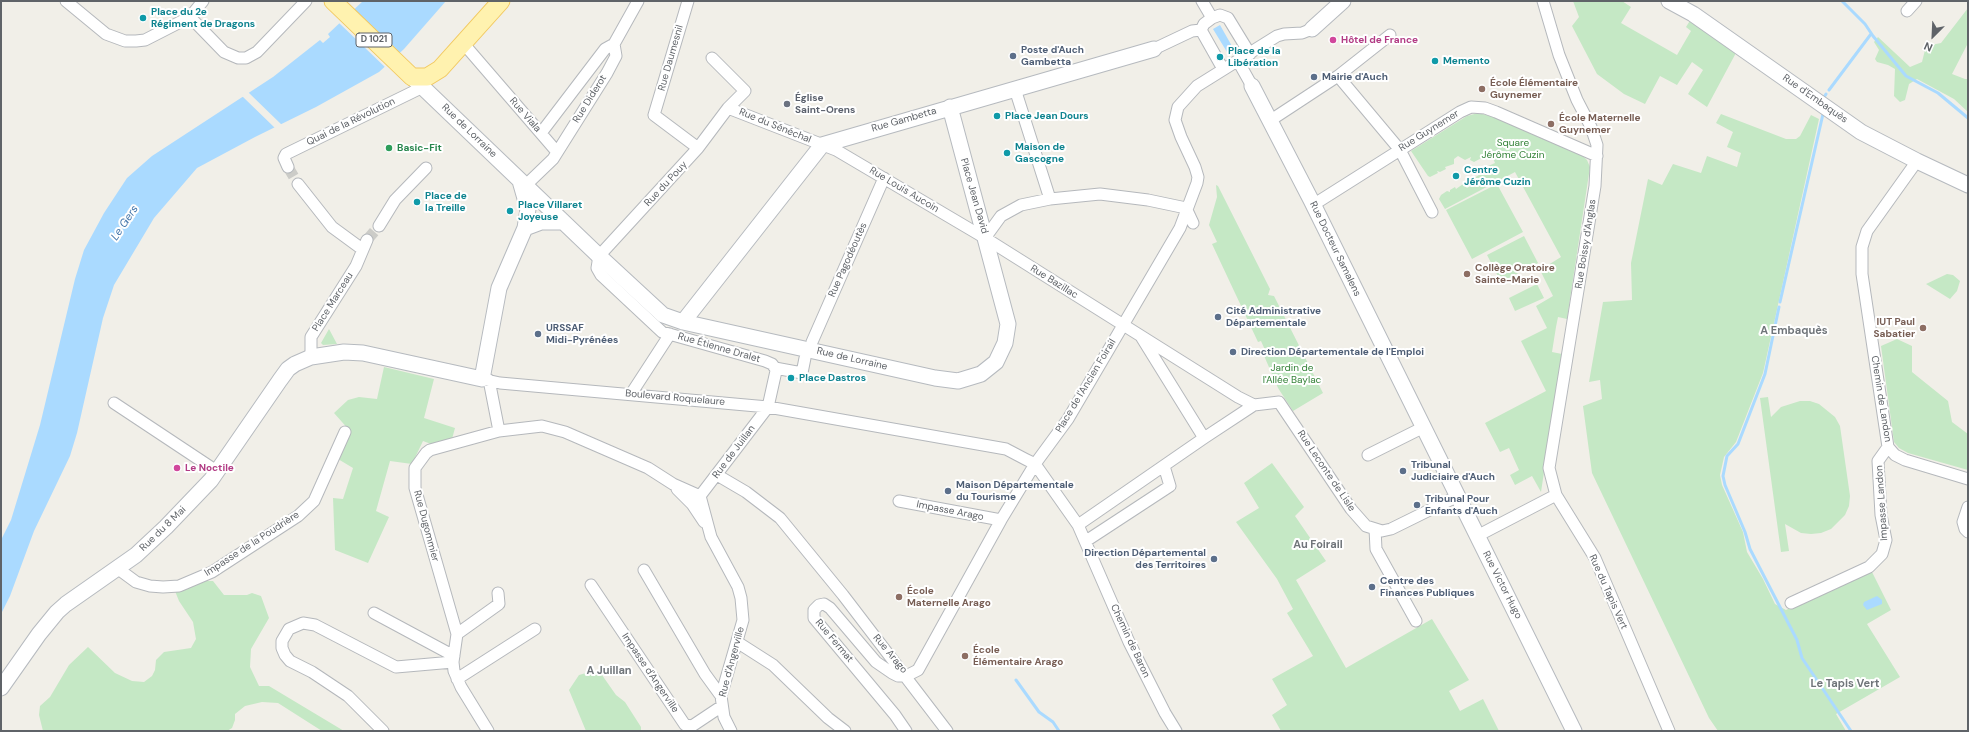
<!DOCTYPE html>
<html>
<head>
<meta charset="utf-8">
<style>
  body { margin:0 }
  #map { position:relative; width:1969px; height:732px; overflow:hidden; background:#f1efe8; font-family:"DM Sans",sans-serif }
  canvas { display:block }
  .frame { position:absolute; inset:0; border:2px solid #5f6368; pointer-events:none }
  .north { position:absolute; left:1913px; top:16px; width:40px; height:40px; -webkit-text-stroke:3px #fff; paint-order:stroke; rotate:204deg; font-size:11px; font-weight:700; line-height:16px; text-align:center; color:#5f6368 }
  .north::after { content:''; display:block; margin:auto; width:14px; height:18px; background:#5f6368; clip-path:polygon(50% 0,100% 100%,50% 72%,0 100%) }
</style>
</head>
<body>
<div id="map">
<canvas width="1969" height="732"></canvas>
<div class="frame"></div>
<div class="north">N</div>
</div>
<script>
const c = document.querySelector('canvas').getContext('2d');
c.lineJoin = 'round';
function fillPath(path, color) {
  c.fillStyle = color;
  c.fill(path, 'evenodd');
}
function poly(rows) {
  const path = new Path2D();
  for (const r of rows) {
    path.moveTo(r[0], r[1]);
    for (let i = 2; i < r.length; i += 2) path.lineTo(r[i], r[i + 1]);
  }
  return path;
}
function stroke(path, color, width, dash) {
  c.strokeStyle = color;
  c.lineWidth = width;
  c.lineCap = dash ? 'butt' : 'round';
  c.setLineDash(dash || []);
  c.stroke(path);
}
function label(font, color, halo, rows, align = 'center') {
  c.font = font + ' "DM Sans",sans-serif';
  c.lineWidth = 4;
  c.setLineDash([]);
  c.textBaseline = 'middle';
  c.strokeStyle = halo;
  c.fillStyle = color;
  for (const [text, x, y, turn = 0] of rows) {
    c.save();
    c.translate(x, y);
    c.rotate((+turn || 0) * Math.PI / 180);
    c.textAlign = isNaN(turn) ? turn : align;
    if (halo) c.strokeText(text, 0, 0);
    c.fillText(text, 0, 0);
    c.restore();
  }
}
fillPath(poly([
  [1573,1,1622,1,1631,7,1621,23,1677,55,1691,31,1686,27,1691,19,1737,51,1707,107,1688,94,1703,70,1692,62,1677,85,1660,76,1645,104,1624,94,1597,74,1572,26,1579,17],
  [1968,8,1968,43,1952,74,1965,79,1968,79,1968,112,1954,99,1917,79,1909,84,1905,100,1900,102,1894,96,1895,69,1888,65,1877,62,1875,59,1879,50,1874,42,1878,37,1910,67,1922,62,1926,46,1941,43],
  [1478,113,1494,117,1581,154,1587,160,1590,167,1567,319,1558,317,1556,327,1552,352,1562,354,1541,492,1532,476,1515,485,1510,475,1519,470,1509,448,1500,452,1485,423,1546,391,1521,341,1547,328,1536,306,1553,296,1540,270,1561,257,1515,172,1445,209,1439,199,1441,195,1447,191,1450,192,1450,190,1455,187,1456,189,1463,184,1467,188,1472,185,1474,178,1479,175,1477,174,1479,170,1495,163,1491,153,1474,162,1470,160,1471,157,1465,160,1458,156,1454,159,1454,164,1445,167,1446,169,1440,172,1437,171,1438,173,1430,177,1428,176,1411,151,1467,116],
  [1721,114,1786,139,1796,139,1800,136,1811,115,1819,119,1763,373,1736,442,1724,457,1720,475,1722,485,1743,532,1747,552,1763,579,1775,604,1786,610,1871,570,1891,610,1867,624,1900,677,1836,714,1846,731,1718,731,1709,718,1592,473,1583,406,1602,399,1600,380,1589,382,1603,302,1632,300,1631,263,1648,179,1662,185,1673,164,1701,173,1707,156,1737,167,1741,153,1727,147,1733,132,1716,123],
  [1497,184,1523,232,1472,259,1446,210],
  [1216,185,1218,186,1270,289,1268,295,1274,296,1323,393,1293,411,1278,388,1262,351,1265,350,1261,341,1258,342,1212,244,1217,242,1209,225,1217,197],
  [1524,236,1538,263,1501,282,1487,255],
  [1947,274,1953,275,1960,281,1957,291,1950,299,1926,284],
  [1537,284,1544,298,1515,311,1509,298],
  [329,329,337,344,323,345,321,343],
  [1897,339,1912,346,1912,372,1948,401,1952,422,1968,434,1968,470,1908,453,1899,448,1894,442,1881,346],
  [384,367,434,379,424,418,455,428,452,439,431,444,423,441,412,464,390,461,376,511,389,517,368,563,335,550,333,498,343,499,353,468,338,459,350,431,334,413,348,400,359,397,377,399],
  [1768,397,1771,417,1781,407,1800,401,1810,401,1819,404,1835,417,1840,426,1850,496,1849,506,1845,515,1831,529,1821,533,1811,534,1801,533,1785,524,1789,551,1781,552,1760,398],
  [1272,463,1304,507,1295,516,1326,561,1296,580,1346,668,1432,619,1469,680,1449,691,1460,711,1483,699,1499,731,1281,731,1272,715,1287,705,1272,679,1313,656,1287,613,1293,609,1277,579,1236,522,1259,508,1244,483],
  [201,581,213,581,224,595,247,595,252,593,261,596,269,618,251,649,250,667,259,686,269,686,344,731,322,731,278,703,262,702,245,706,235,714,235,720,232,728,227,731,43,731,39,715,40,706,50,697,69,665,88,647,115,673,132,681,144,682,152,676,155,670,156,660,164,652,191,648,196,639,193,622,179,601,175,591],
  [593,671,602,675,616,695,625,702,641,727,641,731,586,731,569,690,579,675]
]), '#c5e8c5');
fillPath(poly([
  [363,1,446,1,404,49,379,72,316,107,255,137,197,168,154,218,114,285,103,318,77,433,70,456,34,531,10,596,1,614,1,540,11,520,40,425,75,279,84,250,104,213,127,178,152,156,273,77,320,40,323,43,330,37,328,34],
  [1220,25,1233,48,1227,52,1213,29],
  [1877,596,1882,600,1882,604,1867,610,1863,605,1864,602]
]), '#aadaff');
fillPath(poly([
  [353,8,401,54,386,68,338,22],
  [248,92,283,126,276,129,242,96,237,98]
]), '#f1efe8');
stroke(poly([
  [1842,1,1865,24,1873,36,1906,76,1938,93,1968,118],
  [1829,90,1871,34],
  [1823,99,1826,94],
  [1780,302,1823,114],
  [1779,307,1765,374,1738,444,1727,456,1723,476,1725,485,1745,532,1750,549,1797,640,1802,658,1851,731],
  [1016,680,1039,712,1053,722,1059,731]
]), '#aadaff', 3);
stroke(poly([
  [288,167,298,184],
  [367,240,379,226]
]), '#ccccc8', 11, [11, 5.5]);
const street = poly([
  [66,1,106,34,125,41,136,41,145,40,190,17,203,1],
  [688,1,654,115,698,148],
  [1202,1,1212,18],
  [1543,1,1559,55,1577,100,1591,127,1597,145,1595,186,1549,468,1556,495,1595,558,1669,731],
  [1907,11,1916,1],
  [190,17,224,52,238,58,246,58,257,52,306,1],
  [463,43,557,152],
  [1154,49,1192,31,1201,30],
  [1238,61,1252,86],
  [1223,69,1201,30,1204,24,1212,18,1220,15,1228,18,1250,54],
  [1338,76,1400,150,1432,212],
  [1015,89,1050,199],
  [728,108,836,150,985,238,1238,397,1254,405],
  [1271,120,1338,76,1390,35],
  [541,133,605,49,614,44,638,1],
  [1917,161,1867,231,1862,247,1862,274,1888,447,1895,455,1905,460,1968,479],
  [288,167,284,158,286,154,423,87],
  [298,184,332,227,362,249],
  [526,185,553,159,607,73,616,56,614,44],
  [1313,205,1460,112,1471,107,1485,108,1496,112,1597,156],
  [1186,208,1193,223],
  [379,226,395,200,426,168],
  [985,238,1001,216,1021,205,1050,199,1100,194,1148,200,1186,208],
  [1142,338,1204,438],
  [812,342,884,178],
  [311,357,311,337,356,266,367,240],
  [775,368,802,373,805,358],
  [482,379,500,383,768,407,1006,449,1025,459,1035,464,1078,525,1129,642,1165,713,1176,731],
  [631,394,670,334],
  [114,403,218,472],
  [499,431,542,426,565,432,648,468,673,484,700,496],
  [1368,455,1424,427],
  [717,475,746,492,780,518,843,595,947,731],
  [677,489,692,504,704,522],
  [700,496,768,407,776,371,775,368,772,364,765,361,662,332,601,275,597,268,599,256,698,148,728,108,745,91,712,58],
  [700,496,711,537,738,587,741,598,743,620,721,696,724,717,731,731],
  [899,501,1001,520],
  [1968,507,1963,522,1965,529,1968,532],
  [1078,525,1204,438,1254,405,1279,402,1351,509,1366,526,1382,531,1391,529,1458,496],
  [1375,529,1376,549,1416,621],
  [1477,536,1556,495],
  [1086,541,1170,486,1164,466],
  [117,568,136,582,150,586,163,587,179,586,212,572,298,516,314,501,345,432],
  [644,570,705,674,721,696],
  [591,585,685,725,692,726,722,706],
  [1791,603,1869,567,1882,554,1886,540,1881,515,1878,461,1888,447],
  [374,613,454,656],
  [457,634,499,604,498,593],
  [737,642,773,665,828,718,845,731],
  [457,679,535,629],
  [383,731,348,696,312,672,290,661,285,655,282,648,282,641,289,629,303,623,315,625,396,667,453,662],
  [488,731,461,687,454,671,453,662,457,634,415,488,415,468,426,453,430,450,499,431,489,380],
  [906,731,895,715,814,618,814,610,819,605,824,604,830,608,876,662,892,673,898,676,906,676,918,670,1001,520,1035,464,1068,419,1180,228,1197,183,1198,177,1195,167,1181,137,1175,120,1178,107,1197,86,1277,36,1284,34,1302,33,1312,29]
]);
const secondary = poly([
  [1669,1,1693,14,1861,132,1917,161,1968,185],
  [1312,29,1343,1],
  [412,77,599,256,663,315,683,322,935,378,958,381,981,374,996,362,1005,343,1008,324,950,107],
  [1252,86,1311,200,1574,731],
  [525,228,541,222,563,222],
  [683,322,822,145,1154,49],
  [1,688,39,634,57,612,66,604,136,555,166,527,211,480,280,380,288,369,295,364,311,357,344,352,363,353,482,379,499,288,525,228,528,209,520,181]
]);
const primary = poly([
  [333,1,412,77,427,77,440,69,501,1]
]);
stroke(street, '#b5b8bc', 13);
stroke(secondary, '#b6babf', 17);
stroke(primary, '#f2c960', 19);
stroke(street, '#fff', 11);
stroke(secondary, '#fff', 15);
stroke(primary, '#fff2af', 17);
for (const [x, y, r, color] of [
  [143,18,4,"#0f9aa8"],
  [1333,40,4,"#d1479c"],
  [1013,56,4,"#5c6f8a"],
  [1220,57,4,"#0f9aa8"],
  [1435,61,4,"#0f9aa8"],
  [1314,77,4,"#5c6f8a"],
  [1482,89,4,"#8d6e63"],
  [787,104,4,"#6b7280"],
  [997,116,4,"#0f9aa8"],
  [1551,124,4,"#8d6e63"],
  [389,148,4,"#2e9e5b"],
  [1007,153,4,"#0f9aa8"],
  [1456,176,4,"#0f9aa8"],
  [417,202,4,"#0f9aa8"],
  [510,211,4,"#0f9aa8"],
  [1467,274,4,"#8d6e63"],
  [1218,317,4,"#5c6f8a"],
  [1923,328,4,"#8d6e63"],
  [538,334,4,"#5c6f8a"],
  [1233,352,4,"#5c6f8a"],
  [791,378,4,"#0f9aa8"],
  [177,468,4,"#d1479c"],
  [1403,471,4,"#5c6f8a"],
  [948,491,4,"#5c6f8a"],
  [1417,505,4,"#5c6f8a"],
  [1214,559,4,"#5c6f8a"],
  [1372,587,4,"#5c6f8a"],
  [899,597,4,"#8d6e63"],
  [965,656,4,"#8d6e63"]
]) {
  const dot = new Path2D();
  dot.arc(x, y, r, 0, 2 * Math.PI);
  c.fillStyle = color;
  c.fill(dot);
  stroke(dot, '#fff', 1.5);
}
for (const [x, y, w] of [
  [374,40,36]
]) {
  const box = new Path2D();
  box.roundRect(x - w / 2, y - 7, w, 14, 3);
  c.fillStyle = '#fff';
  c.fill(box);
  stroke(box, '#5f6368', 1);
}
label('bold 9px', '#5f6368', null, [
  ["D 1021",374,40]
]);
label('bold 10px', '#0d838f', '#fff', [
  ["Place du 2e",151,12],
  ["Régiment de Dragons",151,24],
  ["Place de la",1228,51],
  ["Libération",1228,63],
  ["Memento",1443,61],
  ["Place Jean Dours",1005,116],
  ["Maison de",1015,147],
  ["Gascogne",1015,159],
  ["Centre",1464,170],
  ["Jérôme Cuzin",1464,182],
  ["Place de",425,196],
  ["la Treille",425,208],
  ["Place Villaret",518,205],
  ["Joyeuse",518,217],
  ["Place Dastros",799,378]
], 'left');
label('bold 10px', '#b23c85', '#fff', [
  ["Hôtel de France",1341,40],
  ["Le Noctile",185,468]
], 'left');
label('bold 10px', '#4e5e75', '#fff', [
  ["Poste d'Auch",1021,50],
  ["Gambetta",1021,62],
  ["Mairie d'Auch",1322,77],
  ["Cité Administrative",1226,311],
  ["Départementale",1226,323],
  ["URSSAF",546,328],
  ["Midi-Pyrénées",546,340],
  ["Direction Départementale de l'Emploi",1241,352],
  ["Tribunal",1411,465],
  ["Judiciaire d'Auch",1411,477],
  ["Maison Départementale",956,485],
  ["du Tourisme",956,497],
  ["Tribunal Pour",1425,499],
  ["Enfants d'Auch",1425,511],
  ["Direction Départemental",1206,553,"right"],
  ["des Territoires",1206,565,"right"],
  ["Centre des",1380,581],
  ["Finances Publiques",1380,593]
], 'left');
label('10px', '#5f6368', '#fff', [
  ["Rue Daumesnil",671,58,-74],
  ["Rue Diderot",590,99,-58],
  ["Rue d'Embaquès",1815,99,35],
  ["Rue Viala",525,115,49],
  ["Rue Gambetta",904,120,-16],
  ["Quai de la Révolution",351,122,-26],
  ["Rue du Sénéchal",775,126,22],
  ["Rue de Lorraine",469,131,44],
  ["Rue Guynemer",1429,131,-32],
  ["Rue du Pouy",666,184,-47],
  ["Rue Louis Aucoin",904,190,31],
  ["Place Jean David",974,196,74],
  ["Rue Boissy d'Anglas",1586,244,-81],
  ["Rue Docteur Samalens",1335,249,64],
  ["Rue Pagodéoutès",848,260,-66],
  ["Rue Bazillac",1054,282,32],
  ["Place Marceau",333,302,-58],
  ["Rue Étienne Dralet",719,348,16],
  ["Rue de Lorraine",852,359,13],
  ["Place de l'Ancien Foirail",1086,386,-59],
  ["Boulevard Roquelaure",675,398,5],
  ["Chemin de Landon",1881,399,81],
  ["Rue de Juillan",734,452,-53],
  ["Rue Leconte de Lisle",1326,471,56],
  ["Impasse Landon",1882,503,-94],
  ["Impasse Arago",950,511,11],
  ["Rue Dugommier",426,526,75],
  ["Rue du 8 Mai",163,529,-44],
  ["Impasse de la Poudrière",252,544,-33],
  ["Rue Victor Hugo",1502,585,63],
  ["Rue du Tapis Vert",1608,592,66],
  ["Rue Fermat",834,641,50],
  ["Chemin de Baron",1130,641,65],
  ["Rue Arago",890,654,50],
  ["Rue d'Angerville",732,662,-75],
  ["Impasse d'Angerville",650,673,56]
]);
label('bold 10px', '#785e54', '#fff', [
  ["École Élémentaire",1490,83],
  ["Guynemer",1490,95],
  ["École Maternelle",1559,118],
  ["Guynemer",1559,130],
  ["Collège Oratoire",1475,268],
  ["Sainte-Marie",1475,280],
  ["IUT Paul",1915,322,"right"],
  ["Sabatier",1915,334,"right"],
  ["École",907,591],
  ["Maternelle Arago",907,603],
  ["École",973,650],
  ["Élémentaire Arago",973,662]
], 'left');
label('bold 10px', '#5b616d', '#fff', [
  ["Église",795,98],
  ["Saint-Orens",795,110]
], 'left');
label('10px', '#348238', '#fff', [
  ["Square",1513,143],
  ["Jérôme Cuzin",1513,155],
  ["Jardin de",1292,368],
  ["l'Allée Baylac",1292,380]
]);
label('bold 10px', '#27864d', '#fff', [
  ["Basic-Fit",397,148]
], 'left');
label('italic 11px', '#4174aa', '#fff', [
  ["Le Gers",125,223,-56]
]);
label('bold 11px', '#70757a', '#fff', [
  ["A Embaquès",1794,331],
  ["Au Foirail",1318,545],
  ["A Juillan",609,671],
  ["Le Tapis Vert",1845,684]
]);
</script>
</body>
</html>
